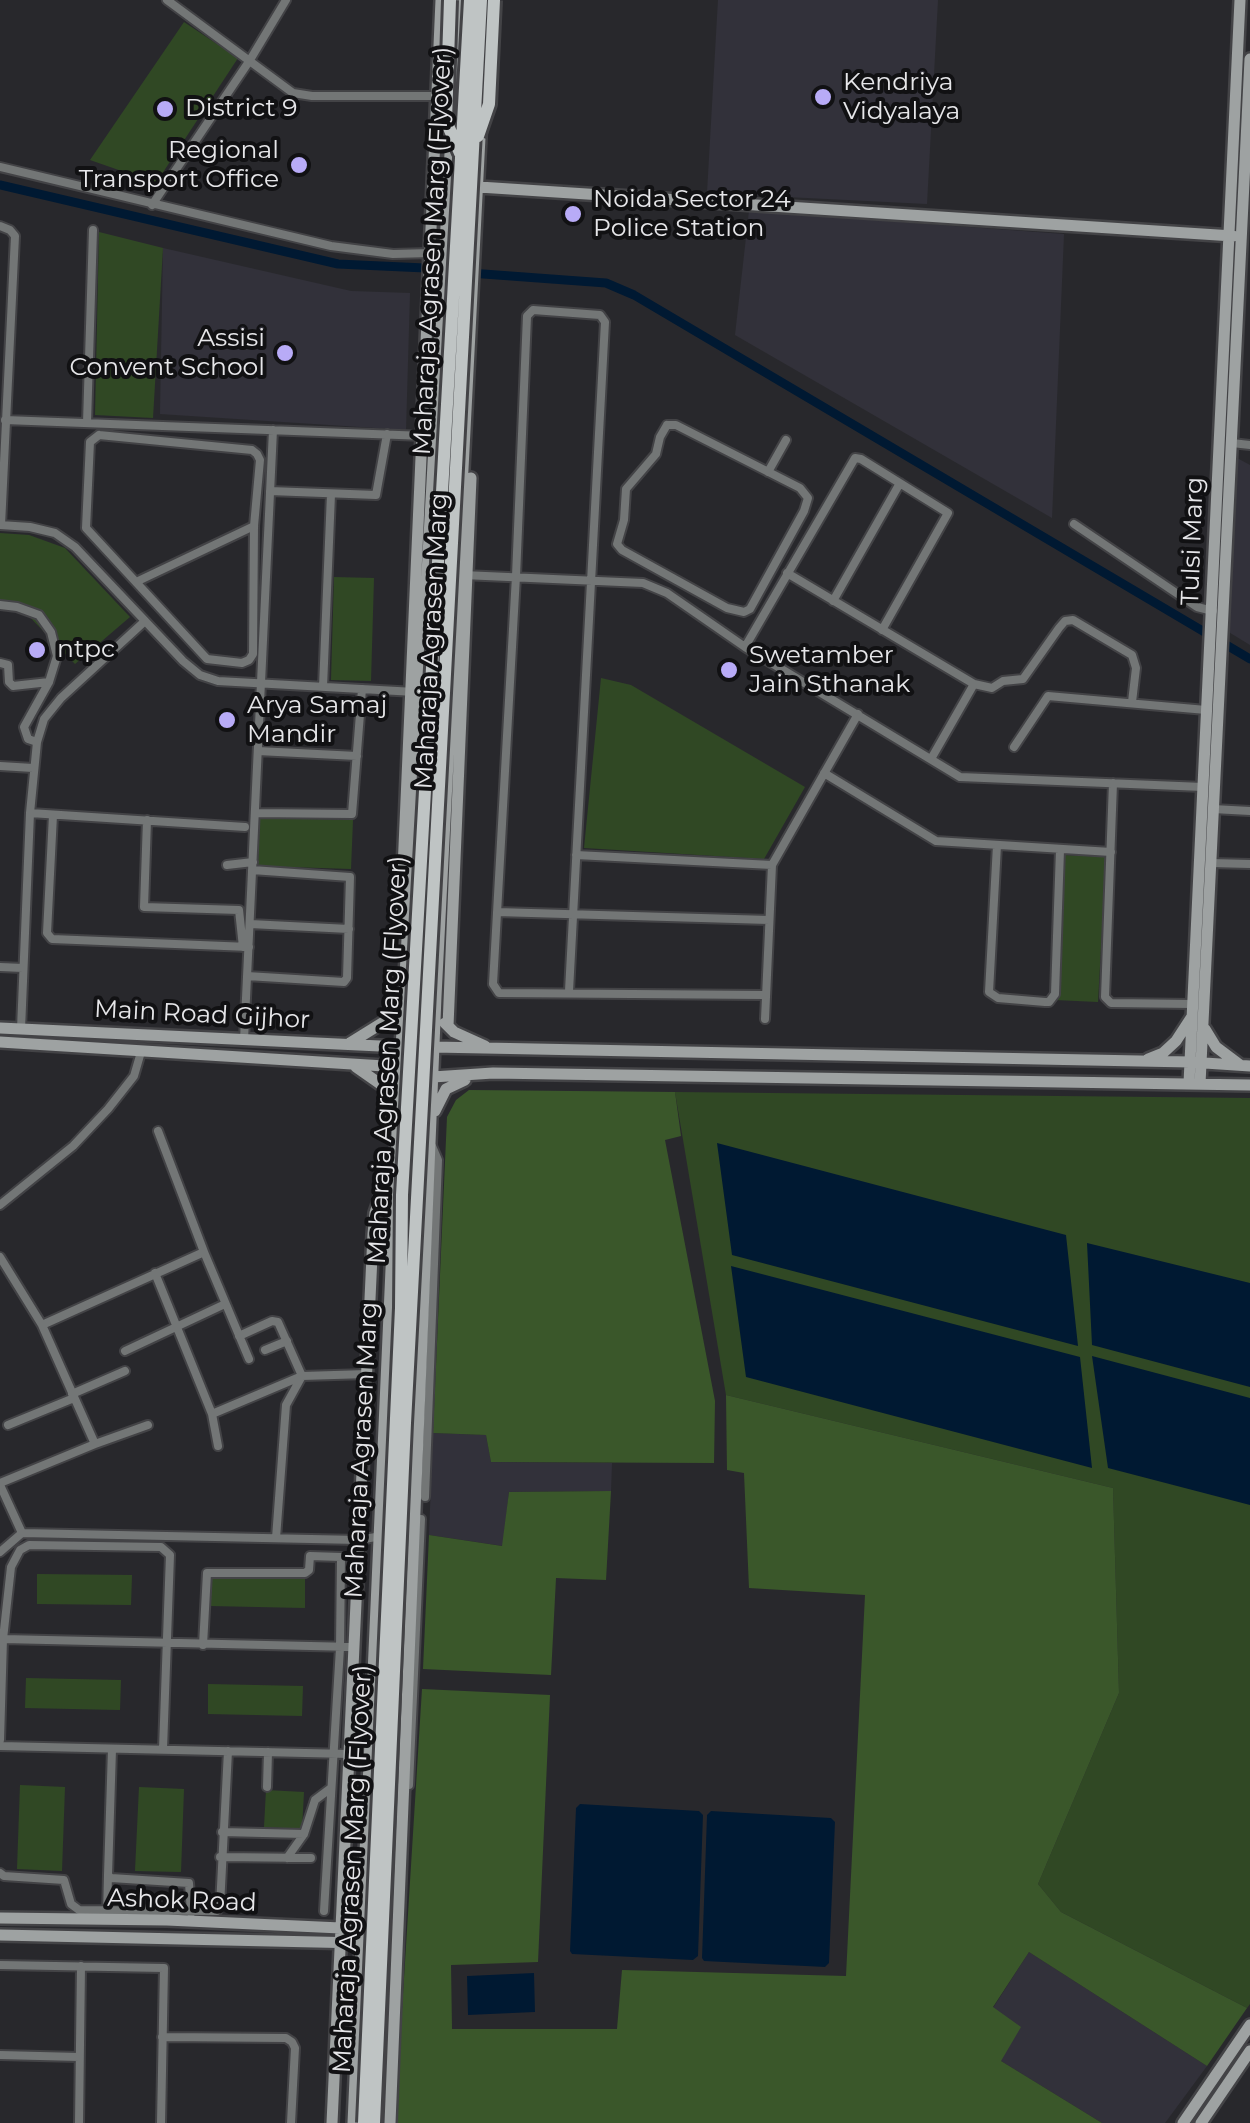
<!DOCTYPE html>
<html>
<head>
<meta charset="utf-8">
<style>
  body { margin:0 }
  canvas { display:block; background:#28282c }
</style>
</head>
<body>
<canvas width="1250" height="2123"></canvas>
<script>
const c = document.querySelector('canvas').getContext('2d');
c.lineJoin = 'round';
function fillPath(path, color) {
  c.fillStyle = color;
  c.fill(path, 'evenodd');
}
function poly(rows) {
  const path = new Path2D();
  for (const r of rows) {
    path.moveTo(r[0], r[1]);
    for (let i = 2; i < r.length; i += 2) path.lineTo(r[i], r[i + 1]);
  }
  return path;
}
function stroke(path, color, width, dash) {
  c.strokeStyle = color;
  c.lineWidth = width;
  c.lineCap = dash ? 'butt' : 'round';
  c.setLineDash(dash || []);
  c.stroke(path);
}
function label(font, color, halo, rows, align = 'center') {
  c.font = font + ' Montserrat,sans-serif';
  c.lineWidth = 8;
  c.setLineDash([]);
  c.textBaseline = 'middle';
  c.strokeStyle = halo;
  c.fillStyle = color;
  for (const [text, x, y, turn = 0] of rows) {
    c.save();
    c.translate(x, y);
    c.rotate((+turn || 0) * Math.PI / 180);
    c.textAlign = isNaN(turn) ? turn : align;
    if (halo) c.strokeText(text, 0, 0);
    c.fillText(text, 0, 0);
    c.restore();
  }
}
fillPath(poly([
  [718,0,938,0,927,204,707,193],
  [749,211,1064,234,1052,518,735,335],
  [163,248,351,291,410,293,406,430,160,414],
  [1237,458,1250,465,1250,645,1227,631],
  [433,1433,486,1435,491,1462,612,1463,611,1491,509,1492,503,1546,429,1535],
  [1029,1952,1207,2066,1165,2123,1102,2123,1001,2061,993,2008]
]), '#32313a');
fillPath(poly([
  [184,22,238,58,156,183,90,160],
  [99,232,163,248,153,418,95,415],
  [0,533,29,535,65,548,130,617,75,664,22,609,0,601],
  [334,577,374,578,371,681,331,680],
  [601,678,631,685,805,787,764,859,584,848],
  [260,818,353,820,351,869,258,866],
  [1063,855,1106,857,1098,1002,1055,1000],
  [675,1092,1250,1098,1250,2004,1247,2008,1061,1912,1038,1884,1119,1693,1113,1488,726,1395],
  [37,1574,132,1575,131,1605,37,1604],
  [210,1576,305,1578,305,1608,210,1606],
  [26,1678,121,1680,120,1710,25,1708],
  [208,1684,303,1686,302,1716,208,1714],
  [20,1785,65,1787,62,1871,17,1869],
  [139,1787,184,1789,181,1872,135,1871],
  [266,1790,304,1792,302,1829,264,1827]
]), '#304824');
fillPath(poly([
  [469,1090,675,1092,681,1136,665,1140,715,1401,714,1463,491,1462,486,1435,433,1433,447,1117,456,1100],
  [726,1395,1113,1488,1119,1693,1038,1884,1061,1912,1247,2008,1207,2066,1029,1952,993,2007,1021,2027,1001,2061,1102,2123,395,2123,422,1689,550,1695,538,1962,451,1965,452,2029,617,2029,622,1970,846,1976,865,1595,749,1588,744,1473,727,1470],
  [611,1491,606,1580,556,1578,551,1675,423,1669,429,1535,502,1546,509,1492]
]), '#3a572a');
fillPath(poly([
  [717,1143,1066,1235,1078,1346,732,1255],
  [1087,1243,1250,1283,1250,1387,1092,1345],
  [731,1266,1080,1357,1092,1468,746,1377],
  [1092,1356,1250,1398,1250,1505,1108,1468],
  [580,1804,699,1811,703,1815,698,1956,693,1960,572,1954,570,1951,576,1808],
  [711,1811,831,1818,835,1822,829,1963,825,1967,704,1961,702,1958,707,1815],
  [534,1973,535,2012,468,2015,467,1976]
]), '#001932');
stroke(poly([
  [0,185,338,264,425,268],
  [470,273,606,283,634,295,1250,659]
]), '#001932', 9);
const street = poly([
  [167,0,293,93,312,96,441,96],
  [0,167,331,246,393,254,431,253],
  [152,205,250,60,286,0],
  [0,226,10,230,15,236,1,525],
  [5,420,425,436],
  [87,423,93,230],
  [667,425,676,425,800,488,808,498,804,511,750,609,744,612,727,608,622,550,617,544,624,520,626,489,656,454,660,437,667,425],
  [99,435,252,450,257,454,260,460,254,526,253,654,249,660,242,663,207,659,86,528,90,442,99,435],
  [1232,443,1250,445],
  [768,472,786,440],
  [270,491,376,495,387,434],
  [1074,524,1197,607,1213,611],
  [0,525,30,527,55,533,75,547,183,661,200,675,218,681,415,692],
  [787,573,974,684,931,759],
  [463,575,643,583,667,593,745,647,960,777,1203,787],
  [136,582,254,526],
  [833,601,900,483],
  [0,605,17,607,39,615,51,632,57,656,49,682,24,727,28,739,37,742],
  [745,647,855,458,861,459,948,513,882,630],
  [0,663,8,665,9,682,13,686,49,682],
  [974,684,992,688,1003,681,1023,679,1059,628,1065,621,1073,620,1132,655,1136,668,1132,702],
  [323,687,331,494],
  [1014,747,1048,696,1206,710],
  [258,751,357,756],
  [0,766,33,768],
  [824,773,936,841,1111,852],
  [1113,783,1105,997,1111,1003,1192,1004],
  [1213,809,1250,811],
  [30,813,245,827],
  [255,813,352,814,362,689],
  [53,815,47,933,52,939,249,947],
  [147,820,144,907,239,910,243,947],
  [997,845,989,992,998,998,1045,1002,1049,1002,1055,994,1060,850],
  [576,855,772,865],
  [1211,863,1250,864],
  [227,865,253,862],
  [497,912,769,920],
  [250,924,349,929],
  [0,967,23,968],
  [247,976,344,982,347,978,350,877,252,870],
  [569,991,605,322,600,315,533,310,527,316,516,576,493,984,499,993,765,995],
  [765,1019,772,865,858,714],
  [21,1029,30,813,37,742,44,719,61,698,145,621],
  [244,1040,273,430],
  [158,1131,204,1252],
  [0,1205,73,1146,108,1109,134,1076,141,1052],
  [0,1257,42,1325,204,1252,249,1359],
  [155,1273,212,1414,218,1446],
  [239,1336,272,1321,278,1322,302,1376,286,1405,276,1538],
  [265,1350,287,1341],
  [125,1351,225,1304],
  [72,1394,125,1371],
  [212,1414,302,1376,367,1374],
  [8,1425,74,1398],
  [95,1444,148,1425],
  [0,1483,95,1444,42,1325],
  [0,1485,22,1533],
  [425,1497,438,1160,432,1146],
  [0,1552,22,1533,359,1540,381,1536],
  [3,1639,354,1647],
  [203,1645,207,1573,305,1573,309,1570,310,1556,341,1557,340,1648,324,1911],
  [0,1740,3,1639,11,1567,20,1550,29,1545,161,1547,170,1555,163,1749],
  [0,1746,349,1754],
  [112,1749,108,1875,111,1878,189,1883,191,1913],
  [409,1785,421,1519],
  [267,1787,268,1752],
  [222,1832,304,1834],
  [220,1857,311,1858],
  [287,1858,304,1834,315,1800,331,1788],
  [0,1873,4,1876,64,1880,71,1904,79,1910,217,1911,220,1906,228,1751],
  [107,1915,108,1875],
  [0,1965,164,1968,161,2123],
  [162,2037,286,2038,292,2042,295,2048,291,2123],
  [0,2055,79,2057],
  [79,2123,81,1966]
]);
const secondary = poly([
  [453,86,458,0],
  [479,187,1233,236],
  [401,915,441,0],
  [445,1023,454,1032,485,1046],
  [448,1026,471,478],
  [0,1028,401,1047],
  [1205,1029,1216,1047,1240,1065],
  [0,1042,400,1067],
  [350,1043,387,1020,402,997],
  [434,1047,1190,1062,1250,1066],
  [1148,1059,1163,1053,1176,1041,1191,1018],
  [356,1067,386,1088,397,1104],
  [433,1077,493,1073,1250,1085],
  [1189,1083,1240,0],
  [1200,1084,1250,59],
  [435,1111,446,1089,465,1080],
  [0,1918,167,1920,362,1929],
  [0,1935,361,1943],
  [332,2123,373,1234,375,1213,393,1159],
  [353,2123,400,1067,451,135],
  [390,2123,436,996,484,59],
  [1183,2123,1250,2025],
  [1201,2123,1250,2051]
]);
stroke(street, '#434346', 12);
stroke(secondary, '#434346', 16);
stroke(street, '#737676', 8);
stroke(secondary, '#9ea2a2', 11);
const primaryBridge = poly([
  [450,0,446,121,460,153],
  [478,136,489,104,494,0],
  [364,2123,401,1308,402,1195,470,0],
  [374,2123,405,1423,481,0]
]);
stroke(primaryBridge, '#434346', 18, []);
stroke(primaryBridge, '#bfc4c4', 12);
for (const [x, y, r, color] of [
  [823,97,10,"#b8abf7"],
  [165,109,10,"#b8abf7"],
  [299,165,10,"#b8abf7"],
  [573,214,10,"#b8abf7"],
  [285,353,10,"#b8abf7"],
  [37,650,10,"#b8abf7"],
  [729,670,10,"#b8abf7"],
  [227,720,10,"#b8abf7"]
]) {
  const dot = new Path2D();
  dot.arc(x, y, r, 0, 2 * Math.PI);
  c.fillStyle = color;
  c.fill(dot);
  stroke(dot, '#111113', 4);
}
label('25px', '#e6e6e9', '#111113', [
  ["Kendriya",843,83],
  ["Vidyalaya",843,112],
  ["District 9",185,109],
  ["Regional",279,151,"right"],
  ["Transport Office",279,180,"right"],
  ["Noida Sector 24",593,200],
  ["Police Station",593,229],
  ["Assisi",265,339,"right"],
  ["Convent School",265,368,"right"],
  ["ntpc",57,650],
  ["Swetamber",749,656],
  ["Jain Sthanak",749,685],
  ["Arya Samaj",247,706],
  ["Mandir",247,735]
], 'left');
label('25px', '#e6e6e9', '#111113', [
  ["Maharaja Agrasen Marg (Flyover)",433,251,-87],
  ["Tulsi Marg",1193,541,-88],
  ["Maharaja Agrasen Marg",432,641,-87],
  ["Main Road Gijhor",202,1015,3],
  ["Maharaja Agrasen Marg (Flyover)",388,1060,-87],
  ["Maharaja Agrasen Marg",362,1450,-87],
  ["Maharaja Agrasen Marg (Flyover)",353,1869,-87],
  ["Ashok Road",182,1901,2]
]);
</script>
</body>
</html>
